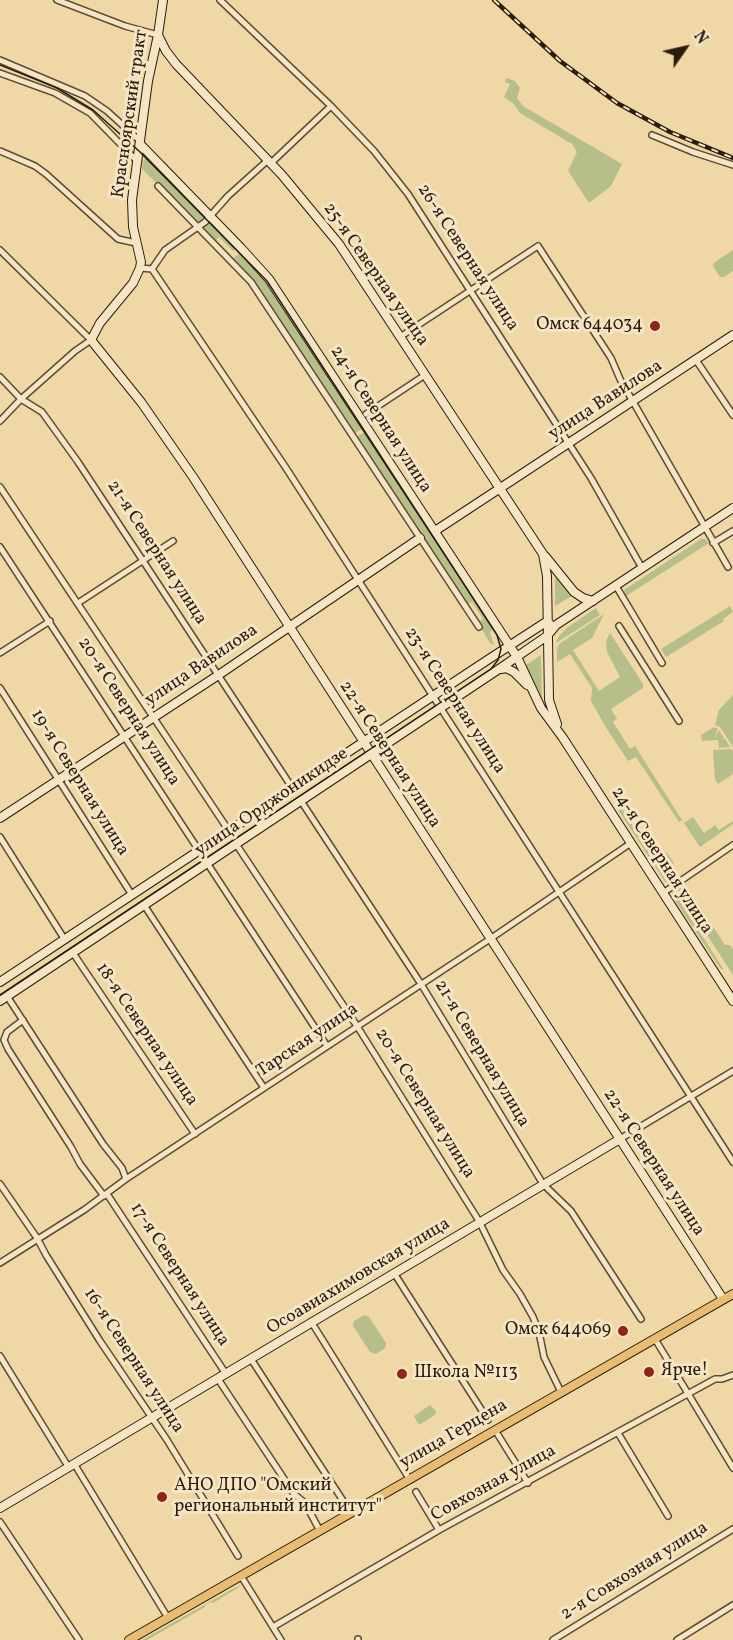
<!DOCTYPE html>
<html>
<head>
<meta charset="utf-8">
<style>
  body { margin:0 }
  #map { position:relative; width:733px; height:1640px; overflow:hidden; background:#f0d7a6; font-family:Vollkorn,serif }
  canvas { display:block }
  .north { position:absolute; left:655px; top:18px; width:60px; height:60px; -webkit-text-stroke:4px #f5e5c5; paint-order:stroke; rotate:56deg; font-size:16px; font-weight:700; line-height:24px; text-align:center; color:#2a1d0e }
  .north::after { content:''; display:block; margin:auto; width:21px; height:27px; background:#2a1d0e; clip-path:polygon(50% 0,100% 100%,50% 72%,0 100%) }
</style>
</head>
<body>
<div id="map">
<canvas width="733" height="1640"></canvas>
<div class="north">N</div>
</div>
<script>
const c = document.querySelector('canvas').getContext('2d');
c.lineJoin = 'round';
function fillPath(path, color) {
  c.fillStyle = color;
  c.fill(path, 'evenodd');
}
function poly(rows) {
  const path = new Path2D();
  for (const r of rows) {
    path.moveTo(r[0], r[1]);
    for (let i = 2; i < r.length; i += 2) path.lineTo(r[i], r[i + 1]);
  }
  return path;
}
function stroke(path, color, width, dash) {
  c.strokeStyle = color;
  c.lineWidth = width;
  c.lineCap = dash ? 'butt' : 'round';
  c.setLineDash(dash || []);
  c.stroke(path);
}
function label(font, color, halo, rows, align = 'center') {
  c.font = font + ' Vollkorn,serif';
  c.lineWidth = 6;
  c.setLineDash([]);
  c.textBaseline = 'middle';
  c.strokeStyle = halo;
  c.fillStyle = color;
  for (const [text, x, y, turn = 0] of rows) {
    c.save();
    c.translate(x, y);
    c.rotate((+turn || 0) * Math.PI / 180);
    c.textAlign = isNaN(turn) ? turn : align;
    if (halo) c.strokeText(text, 0, 0);
    c.fillText(text, 0, 0);
    c.restore();
  }
}
fillPath(poly([
  [506,78,515,81,520,88,517,98,523,106,622,164,611,186,589,203,568,171,577,152,572,144,520,113,514,104,504,97,510,84,505,82],
  [146,158,204,214,201,222,197,223,142,169,143,161],
  [209,223,212,223,237,247,233,251,219,237,216,240,230,254,228,256,204,230,204,227],
  [733,250,733,271,724,277,720,277,713,266,715,262],
  [241,251,264,278,363,428,354,434,316,376,232,260],
  [367,430,494,627,490,632,494,645,490,643,481,628,483,626,480,621,483,619,472,602,468,604,357,437],
  [701,539,705,539,709,543,626,596,624,590],
  [557,575,572,596,555,606,555,579],
  [730,606,733,612,723,619,724,621,666,657,661,649],
  [596,608,600,615,556,643,559,636,568,627],
  [604,614,592,638,573,650,599,691,620,677,607,652,606,641,610,633,643,684,643,688,611,709,617,719,613,722,630,749,635,746,682,820,679,822,636,757,628,761,605,726,591,701,592,688,570,654,557,662,557,649,559,644],
  [541,655,542,698,526,665],
  [733,695,733,747,720,727,715,725,719,710],
  [714,727,718,729,714,739,719,730,724,738,722,739,725,739,730,747,719,748,718,740,702,741,701,735],
  [731,749,733,751,733,774,718,784,715,780,713,750],
  [620,806,669,882,665,882,617,808],
  [693,817,704,833,715,825,719,830,733,821,733,824,700,847,684,823],
  [649,845,667,853,674,863,668,868,663,867],
  [684,882,725,945,730,945,733,949,733,975,677,888],
  [673,890,724,970,720,968,672,896],
  [365,1315,369,1317,386,1343,385,1348,376,1354,370,1352,353,1326,354,1321],
  [430,1405,436,1411,436,1414,421,1424,418,1424,414,1416],
  [241,1586,213,1603,211,1602,205,1605,205,1607,147,1640,142,1640,236,1587]
]), '#b6bf89');
const street = poly([
  [57,0,125,26,158,35],
  [220,0,331,106,374,151,408,194,591,478,642,568],
  [0,60,85,96,107,111,140,141],
  [0,73,55,93,90,113,137,161],
  [652,135,693,152,733,165],
  [0,151,35,166,46,174,118,239,136,243],
  [271,163,331,106],
  [158,186,251,282,479,627],
  [0,250,91,340,75,351,21,399,0,421],
  [140,268,152,269,286,468,733,1162],
  [152,269,165,250,205,222,228,196,268,160],
  [400,337,538,246,611,358,620,379,728,567],
  [696,360,733,415],
  [0,377,21,399,42,412,78,462,293,789],
  [366,414,425,375],
  [0,487,229,831],
  [713,543,733,531],
  [0,547,327,1046],
  [616,586,662,663],
  [78,603,173,541],
  [619,626,679,721],
  [0,653,50,621],
  [0,688,132,895],
  [301,801,421,984,543,1184,571,1211,641,1319],
  [0,837,65,940],
  [236,844,357,1026,479,1221,503,1270,520,1294,533,1317,539,1332,544,1357,561,1392],
  [663,893,733,845],
  [144,905,264,1088],
  [73,953,195,1134],
  [7,996,103,1144,122,1168,126,1179],
  [23,1020,7,1032,4,1040,8,1049,71,1147,80,1164,104,1196],
  [620,1139,733,1071],
  [0,1184,37,1238,46,1255,100,1341,167,1440,238,1556],
  [107,1194,226,1374],
  [0,1263,84,1210,126,1179,490,939,631,843],
  [394,1273,488,1420],
  [312,1323,410,1480],
  [655,1339,733,1468],
  [0,1356,69,1468],
  [251,1359,351,1513],
  [218,1379,294,1494,305,1503,320,1531],
  [495,1430,528,1483],
  [618,1433,668,1516],
  [75,1465,168,1618],
  [416,1492,439,1530],
  [0,1522,79,1640],
  [241,1576,281,1640],
  [273,1627,439,1530,715,1379,722,1379,733,1375],
  [358,1639,358,1640],
  [553,1640,733,1529],
  [677,1640,733,1605]
]);
const secondary = poly([
  [163,0,158,35,148,81,132,200,133,227,141,262,140,268,133,283,100,323,91,340,141,402,193,477,723,1299],
  [158,35,166,51,176,64,282,175,339,244,543,554,547,576,549,700,557,724],
  [140,144,241,248,269,279,517,657,541,708,563,738,733,1001],
  [435,531,733,335],
  [545,556,574,592,583,598,593,601],
  [501,669,506,668,514,672,527,685],
  [0,818,217,676,420,538],
  [0,982,486,661,546,622,549,623],
  [0,1001,502,667,547,636,556,625,733,508],
  [0,1508,620,1139]
]);
const primary = poly([
  [129,1640,733,1294]
]);
stroke(street, '#5c4c34', 8);
stroke(secondary, '#2a1d0e', 10);
stroke(primary, '#2a1d0e', 10);
stroke(street, '#f5e5c5', 5);
stroke(secondary, '#f5e5c5', 8);
stroke(primary, '#e8bc73', 8);
stroke(poly([
  [0,65,57,88,93,110,139,151,267,281,497,635,501,649,498,660,491,669,0,995]
]), '#2a1d0e', 1.5);
const rail = poly([
  [494,0,560,61,617,103,670,132,733,158]
]);
stroke(rail, '#2a1d0e', 4.5);
stroke(rail, '#f5e5c5', 2, [7]);
for (const [x, y, r, color] of [
  [655,326,6,"#8f2418"],
  [623,1331,6,"#8f2418"],
  [649,1372,6,"#8f2418"],
  [402,1374,6,"#8f2418"],
  [162,1497,6,"#8f2418"]
]) {
  const dot = new Path2D();
  dot.arc(x, y, r, 0, 2 * Math.PI);
  c.fillStyle = color;
  c.fill(dot);
  stroke(dot, '#f5e5c5', 2);
}
label('18px', '#2a1d0e', '#f5e5c5', [
  ["Красноярский тракт",131,114,-82],
  ["26-я Северная улица",467,258,57],
  ["25-я Северная улица",375,275,55],
  ["улица Вавилова",606,401,-33],
  ["24-я Северная улица",380,420,57],
  ["21-я Северная улица",156,553,57],
  ["улица Вавилова",202,666,-34],
  ["23-я Северная улица",454,701,57],
  ["20-я Северная улица",128,712,57],
  ["22-я Северная улица",389,755,57],
  ["19-я Северная улица",79,783,58],
  ["улица Орджоникидзе",272,803,-34],
  ["24-я Северная улица",661,861,57],
  ["18-я Северная улица",146,1035,56],
  ["Тарская улица",308,1041,-34],
  ["21-я Северная улица",481,1054,59],
  ["20-я Северная улица",424,1104,58],
  ["22-я Северная улица",653,1163,57],
  ["17-я Северная улица",179,1275,57],
  ["Осоавиахимовская улица",359,1277,-31],
  ["16-я Северная улица",133,1361,57],
  ["улица Герцена",454,1435,-30],
  ["Совхозная улица",494,1484,-29],
  ["2-я Совхозная улица",635,1572,-32]
]);
label('18px', '#2a1d0e', '#f5e5c5', [
  ["Омск 644034",643,326,"right"],
  ["Омск 644069",611,1331,"right"],
  ["Ярче!",661,1372],
  ["Школа №113",414,1374],
  ["АНО ДПО \"Омский",174,1487],
  ["региональный институт\"",174,1508]
], 'left');
</script>
</body>
</html>
